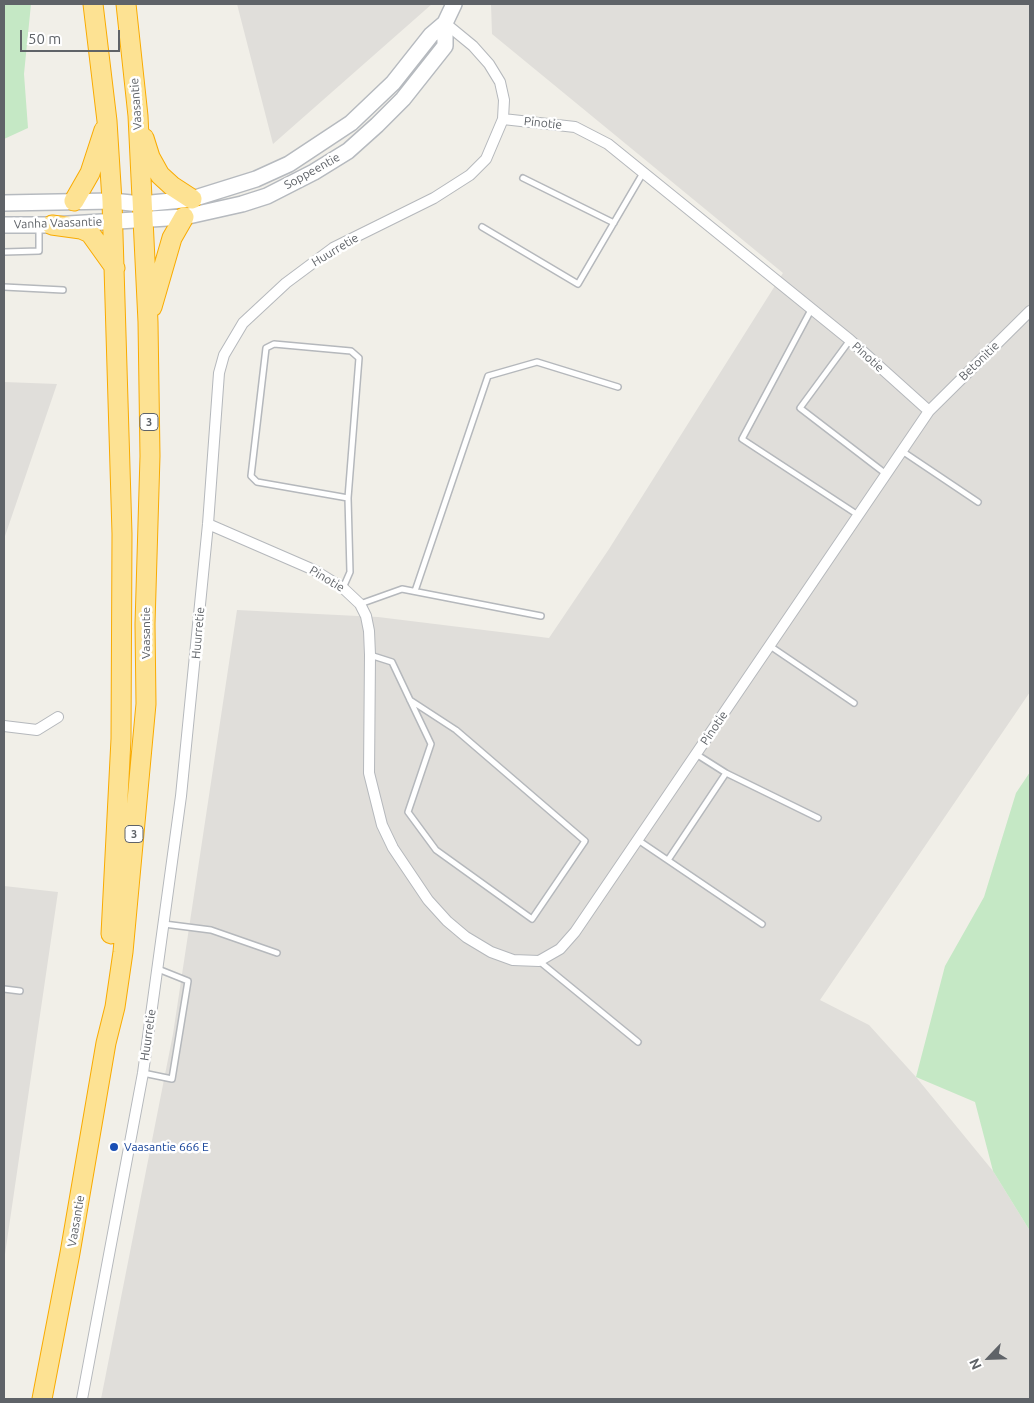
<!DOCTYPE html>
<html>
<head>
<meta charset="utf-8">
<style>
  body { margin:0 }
  #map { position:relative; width:1034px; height:1403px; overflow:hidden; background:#f1efe8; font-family:Ubuntu,sans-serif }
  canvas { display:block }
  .frame { position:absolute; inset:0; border:5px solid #5f6368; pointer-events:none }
  .north { position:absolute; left:964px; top:1333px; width:50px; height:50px; -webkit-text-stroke:4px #fff; paint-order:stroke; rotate:246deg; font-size:14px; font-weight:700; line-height:20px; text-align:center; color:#5f6368 }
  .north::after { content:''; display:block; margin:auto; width:18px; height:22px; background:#5f6368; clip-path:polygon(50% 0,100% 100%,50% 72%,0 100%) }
  .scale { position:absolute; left:20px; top:30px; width:100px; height:22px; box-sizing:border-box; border:2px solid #5f6368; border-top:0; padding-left:6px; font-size:15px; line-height:18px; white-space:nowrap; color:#5f6368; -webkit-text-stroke:4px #fff; paint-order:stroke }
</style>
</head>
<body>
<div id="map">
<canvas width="1034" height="1403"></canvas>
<div class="frame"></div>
<div class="north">N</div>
<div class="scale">50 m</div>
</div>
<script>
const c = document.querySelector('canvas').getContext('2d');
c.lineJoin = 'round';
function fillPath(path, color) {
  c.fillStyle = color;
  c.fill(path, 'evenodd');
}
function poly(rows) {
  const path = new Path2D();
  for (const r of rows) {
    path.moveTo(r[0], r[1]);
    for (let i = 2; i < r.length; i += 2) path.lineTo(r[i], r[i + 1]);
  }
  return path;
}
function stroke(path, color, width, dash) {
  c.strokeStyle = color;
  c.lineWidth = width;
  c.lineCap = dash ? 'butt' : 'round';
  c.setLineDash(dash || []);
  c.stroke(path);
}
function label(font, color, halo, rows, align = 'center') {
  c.font = font + ' Ubuntu,sans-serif';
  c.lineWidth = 5;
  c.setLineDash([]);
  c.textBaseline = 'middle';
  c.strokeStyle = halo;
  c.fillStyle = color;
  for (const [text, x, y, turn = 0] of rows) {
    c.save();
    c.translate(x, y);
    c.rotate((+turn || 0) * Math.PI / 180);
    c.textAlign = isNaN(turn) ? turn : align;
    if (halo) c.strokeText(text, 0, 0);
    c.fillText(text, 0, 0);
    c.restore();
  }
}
fillPath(poly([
  [237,4,432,4,273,144],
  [491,4,1030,4,1030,692,820,1000,869,1025,916,1077,993,1171,1030,1231,1030,1399,101,1399,173,1034,237,610,378,617,549,638,609,549,783,273,492,34],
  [4,382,57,384,4,539],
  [4,886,58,892,4,1261]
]), '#e0deda');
fillPath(poly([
  [4,4,31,4,24,74,28,128,4,139],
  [1030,772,1030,1231,993,1171,975,1102,916,1077,945,966,984,897,1016,793]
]), '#c5e8c5');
const lane = poly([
  [523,178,614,223],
  [482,227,578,284,643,173],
  [4,252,39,251,39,228],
  [4,287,63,290],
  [811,310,742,439,858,515],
  [850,340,800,408,886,474],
  [902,451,978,502],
  [343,588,350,572,348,498,359,358,351,351,274,344,266,348,251,476,257,482,348,498],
  [415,591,488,376,537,362,618,387],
  [360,604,402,589,541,616],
  [770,646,854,703],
  [370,655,392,662,410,700,431,744,408,812,436,850,532,919,585,841,456,730,410,700],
  [726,773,818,818],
  [638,840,762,924],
  [668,860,726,773,696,754],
  [164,924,211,930,277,953],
  [539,961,638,1042],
  [4,989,20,991],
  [143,1073,172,1079,188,981,158,969]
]);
const street = poly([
  [929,411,1030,311],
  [208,524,314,570,343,588,360,604,366,616,369,631,370,655,369,773,382,825,393,848,428,900,447,921,466,937,491,952,513,960,539,961,560,949,575,932,929,411,850,340,608,144,575,127,503,119],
  [4,726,37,730,58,717],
  [82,1399,143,1073,181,796,208,524,219,373,224,355,243,323,286,283,333,248,434,198,470,175,486,159,503,119,504,100,500,82,489,64,473,46,445,23]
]);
const secondary = poly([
  [4,203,112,201,141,204,192,199,256,179,289,164,351,123,393,83,431,35,445,23,454,4],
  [4,225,52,225,184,217,242,204,267,196,314,172,348,151,377,125,403,99,445,46,445,23]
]);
const highway = poly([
  [93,4,107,121,112,201,122,534,121,739,111,934],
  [144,138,150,157,160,175,172,186,192,199],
  [74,201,90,173,104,130],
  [52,225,81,229,90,233,115,268],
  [152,307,172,238,184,217],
  [42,1399,70,1253,106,1043,115,1007,123,952,146,704,145,624,150,456,148,322,138,116,126,4]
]);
stroke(lane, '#b5b8bc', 8);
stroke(street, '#b5b8bc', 12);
stroke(secondary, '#b6babf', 18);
stroke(highway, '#f9ab00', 21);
stroke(lane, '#fff', 5);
stroke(street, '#fff', 10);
stroke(secondary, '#fff', 15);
stroke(highway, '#fde293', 19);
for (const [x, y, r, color] of [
  [114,1147,5,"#1a4fb4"]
]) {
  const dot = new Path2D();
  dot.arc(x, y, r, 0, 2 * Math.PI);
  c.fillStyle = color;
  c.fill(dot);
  stroke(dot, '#fff', 2);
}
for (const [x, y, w] of [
  [149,422,18],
  [134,834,18]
]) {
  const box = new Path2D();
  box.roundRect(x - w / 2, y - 8.5, w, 17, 4);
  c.fillStyle = '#fff';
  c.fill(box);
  stroke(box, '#5f6368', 1);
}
label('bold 11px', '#5f6368', null, [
  ["3",149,422],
  ["3",134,834]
]);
label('12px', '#5f6368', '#fff', [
  ["Vaasantie",136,104,-94],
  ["Pinotie",543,123,6],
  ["Soppeentie",312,171,-29],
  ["Vanha Vaasantie",58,223,-2],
  ["Huurretie",335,250,-31],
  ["Pinotie",868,357,42],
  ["Betonitie",979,361,-44],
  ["Pinotie",327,579,31],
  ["Vaasantie",146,633,-90],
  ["Huurretie",198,633,-85],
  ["Pinotie",714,728,-56],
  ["Huurretie",148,1035,-82],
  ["Vaasantie",76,1221,-80]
]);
label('12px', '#164399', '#fff', [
  ["Vaasantie 666 E",124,1147]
], 'left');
</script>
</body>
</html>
